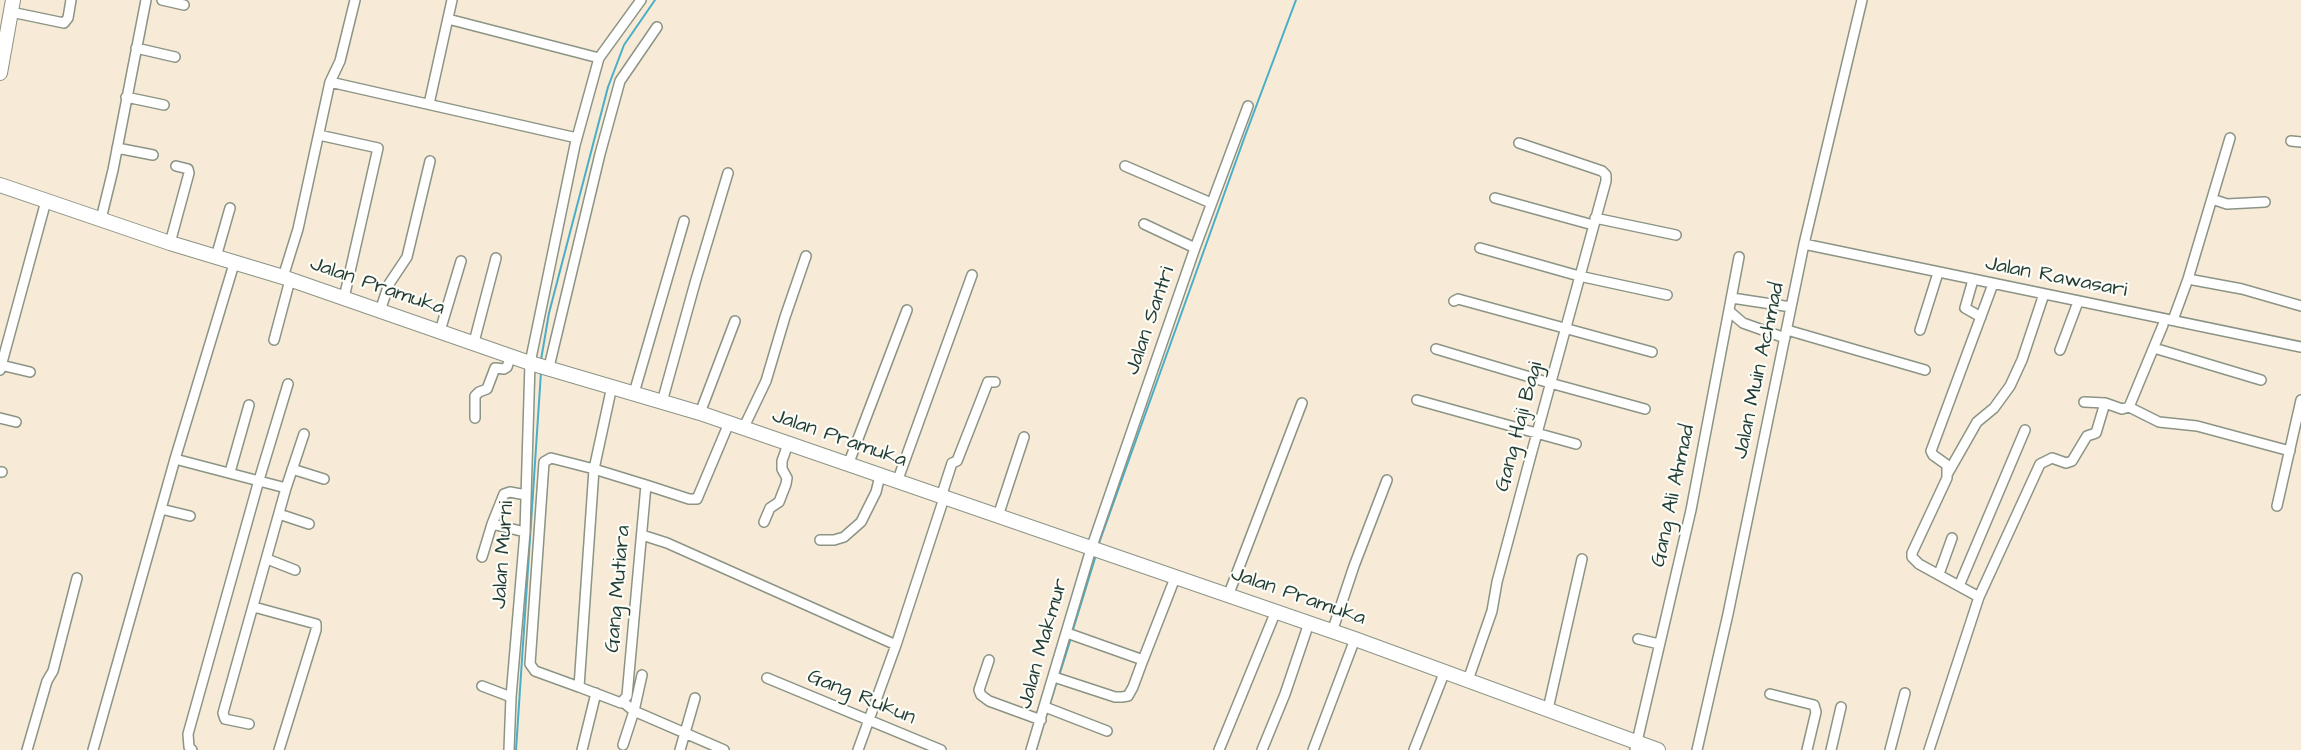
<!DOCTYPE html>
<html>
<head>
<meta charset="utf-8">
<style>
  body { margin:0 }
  canvas { display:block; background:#f7ead6 }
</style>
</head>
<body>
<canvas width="2301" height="750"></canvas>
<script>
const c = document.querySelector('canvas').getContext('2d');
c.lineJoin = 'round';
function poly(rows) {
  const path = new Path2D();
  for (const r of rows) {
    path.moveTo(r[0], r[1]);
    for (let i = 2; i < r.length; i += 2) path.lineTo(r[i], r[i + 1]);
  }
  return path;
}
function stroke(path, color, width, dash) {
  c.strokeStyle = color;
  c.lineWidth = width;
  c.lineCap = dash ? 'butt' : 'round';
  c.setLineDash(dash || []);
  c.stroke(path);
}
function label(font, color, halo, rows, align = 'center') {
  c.font = font + ' "Architects Daughter",sans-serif';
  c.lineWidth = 4.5;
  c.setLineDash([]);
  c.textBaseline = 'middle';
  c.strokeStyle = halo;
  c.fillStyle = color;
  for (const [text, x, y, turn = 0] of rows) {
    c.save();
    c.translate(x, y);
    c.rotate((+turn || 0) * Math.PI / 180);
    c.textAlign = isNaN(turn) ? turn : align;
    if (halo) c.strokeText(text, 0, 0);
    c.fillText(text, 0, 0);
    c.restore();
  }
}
stroke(poly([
  [541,360,549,313,608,87,624,45,655,0],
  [1098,546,1245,136,1296,0],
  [1072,633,1096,555],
  [1059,676,1071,638],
  [1049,707,1057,681],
  [516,750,541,372],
  [1036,750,1047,713]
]), '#49aec8', 2);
const street = poly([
  [162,0,184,5],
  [11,12,64,23,68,18,71,0],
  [448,19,599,58],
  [136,48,175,57],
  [330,82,577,138],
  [126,97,164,105],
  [429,104,452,0],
  [319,135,378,148,344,298],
  [2291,141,2301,142],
  [117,148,153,155],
  [1125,166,1211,203],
  [1495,198,1593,225],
  [2212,199,2227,204,2265,202],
  [1595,218,1676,235],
  [101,219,113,170,146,0],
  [1144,224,1195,248],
  [170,243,189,173,188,169,176,166],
  [1804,244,2301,347],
  [1480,248,1579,276,1667,295],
  [216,257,230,208],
  [283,277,298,229,330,82,340,61,355,0],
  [2188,279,2242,289,2301,306],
  [1973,280,1965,308,1981,317],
  [1732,298,1791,307],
  [1454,301,1458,299,1652,352],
  [380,311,389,284,407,257,430,161],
  [1729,311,1743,323,1785,338],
  [2173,320,2188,279,2230,138],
  [1787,330,1925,370],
  [1920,330,1938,273],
  [440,331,461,261],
  [274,340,290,280],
  [474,342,496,258],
  [2154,348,2261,380],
  [1436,349,1550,383,1645,409],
  [2060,350,2078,302],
  [1,365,30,372],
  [549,367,600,154,620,81,657,27],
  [0,370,46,201],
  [634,393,684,221],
  [1417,400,1576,444],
  [662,402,695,283,728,173],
  [2084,402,2105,403,2122,409,2129,407,2163,325],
  [2129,407,2159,422,2197,426,2290,451],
  [700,413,735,321],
  [0,418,16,422],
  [475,418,475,396,479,392,487,389,495,368,504,369,507,367,511,355],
  [743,429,766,381,785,317,806,256],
  [175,459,286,488,304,434],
  [848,465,907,310],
  [292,469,324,479],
  [0,472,2,472],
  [230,472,249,405],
  [1948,473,1977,422,1994,408,2010,386,2022,360,2044,294],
  [897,482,972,275],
  [646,485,689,499,697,499,729,423],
  [941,497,952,463,957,461,988,382,995,382],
  [2277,506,2301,400],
  [161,509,190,516],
  [279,514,309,524],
  [998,516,1024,437],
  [764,522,770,508,779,502,786,484,787,478,782,469,782,461,788,444],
  [492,524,504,494,510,492,526,495],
  [642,535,667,543,896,645],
  [820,540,834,540,844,537,861,522,876,492,880,476],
  [482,557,492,524,525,532],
  [267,559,295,570],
  [1939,574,1952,538],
  [1959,586,2025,430],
  [1228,596,1302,403],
  [1979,597,1919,564,1912,557,1912,553,1947,478,1947,465,1933,455,1931,451,1993,284],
  [254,607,316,624,316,630,279,750],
  [1332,632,1354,566,1387,480],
  [1067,633,1143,660,1175,578],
  [1638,639,1659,644],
  [989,660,979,690,981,695,989,701,1041,720],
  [1054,677,1115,697,1122,697,1128,696,1133,687,1143,660],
  [767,678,941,750],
  [1468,680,1492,611,1497,582,1531,455,1606,181,1606,175,1602,171,1519,143],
  [482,686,511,697],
  [579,687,621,703,627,696,646,485,594,469,551,458,544,462,530,664,535,671,579,687,594,469,612,386],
  [1770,694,1814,705,1816,712,1807,750],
  [623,702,634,711,724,750],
  [1045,707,1107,731],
  [1548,709,1582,559],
  [249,724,225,719,223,713,286,488],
  [623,745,634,711,642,675],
  [27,750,47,681,53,671,77,578],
  [93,750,175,459,234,264],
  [192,750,189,747,188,734,259,480,288,384],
  [509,750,511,697,525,532,530,363,575,145,599,58,641,0],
  [582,750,596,693],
  [680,750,695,698],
  [858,750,896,645,944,498],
  [1031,750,1091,549,1195,248,1248,106],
  [1219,750,1276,611],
  [1262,750,1285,694,1309,623],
  [1313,750,1355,639],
  [1414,750,1445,671],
  [1635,750,1691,510,1739,257],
  [1697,750,1728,614,1804,244,1862,0],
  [1831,750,1841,707],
  [1890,750,1905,693],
  [1929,750,1979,597,2040,464,2052,458,2066,463,2072,461,2087,436,2096,433,2105,403]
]);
const secondary = poly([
  [0,73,13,0],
  [0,185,170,243,283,277,530,363,700,413,1355,639,1658,750]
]);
stroke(street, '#8b9485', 12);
stroke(secondary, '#8b9485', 16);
stroke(street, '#fff', 9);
stroke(secondary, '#fff', 14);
label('21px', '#1f3d34', '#fdfcf7', [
  ["Jalan Rawasari",2056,278,11],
  ["Jalan Pramuka",377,287,19],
  ["Jalan Santri",1151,321,-71],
  ["Jalan Muin Achmad",1760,371,-78],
  ["Gang Haji Bagi",1520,427,-75],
  ["Jalan Pramuka",839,439,19],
  ["Gang Ali Ahmad",1674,496,-78],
  ["Jalan Murni",504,555,-86],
  ["Gang Mutiara",619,589,-85],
  ["Jalan Pramuka",1298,597,19],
  ["Jalan Makmur",1044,644,-74],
  ["Gang Rukun",861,698,22]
]);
</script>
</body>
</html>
